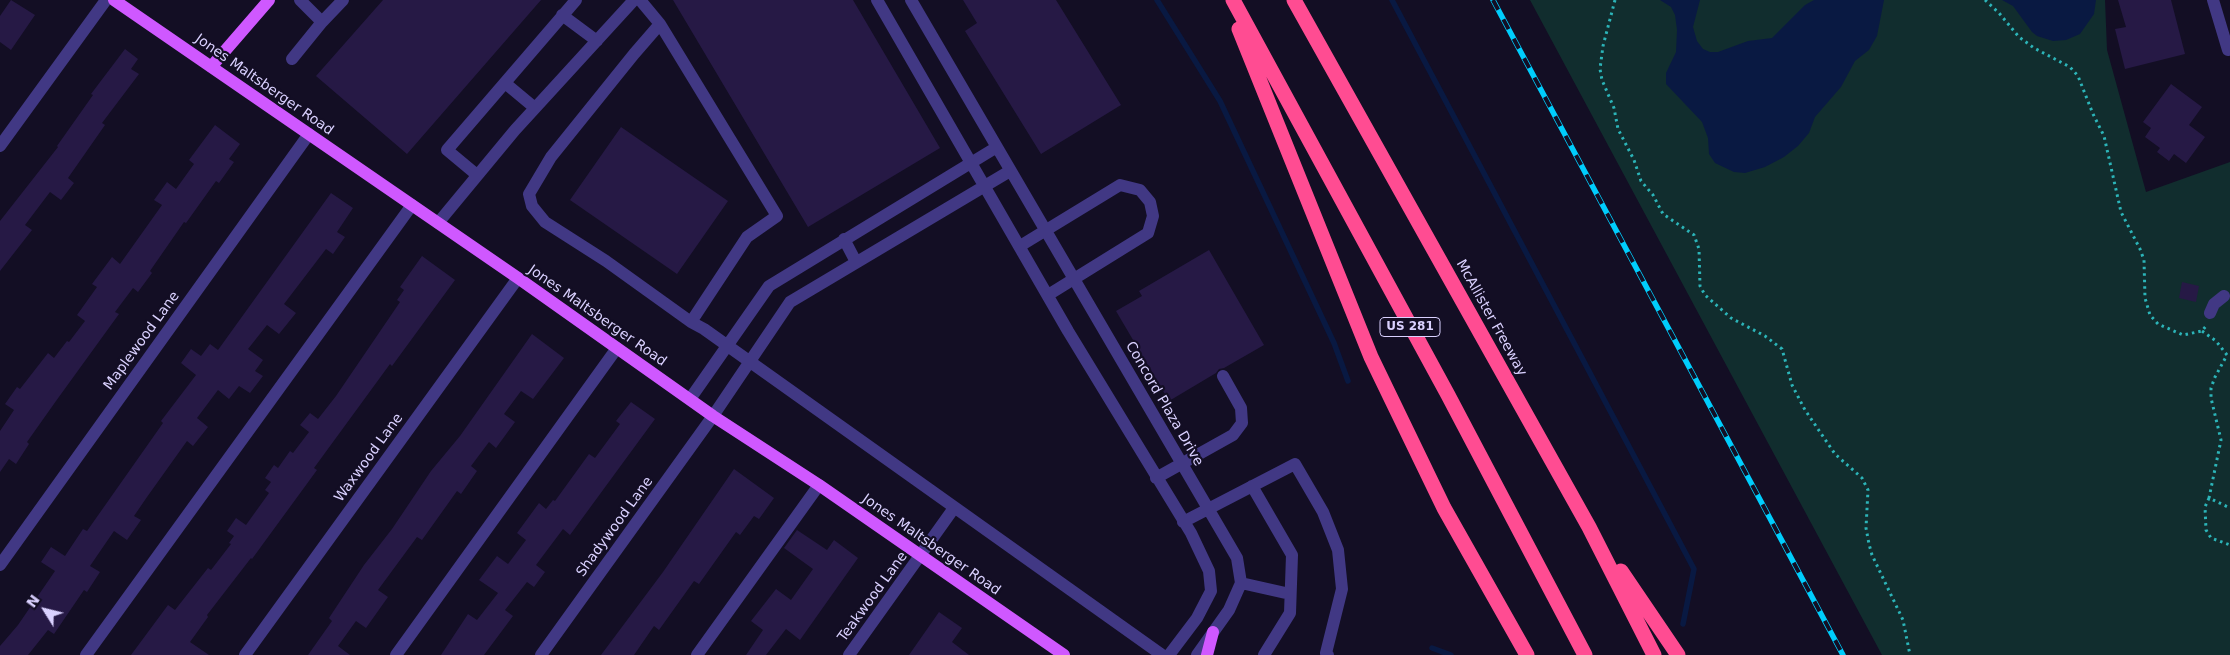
<!DOCTYPE html>
<html>
<head>
<meta charset="utf-8">
<style>
  body { margin:0 }
  #map { position:relative; width:2230px; height:655px; overflow:hidden; background:#130e24; font-family:"DejaVu Sans",sans-serif }
  canvas { display:block }
  .north { position:absolute; left:20px; top:585px; width:50px; height:50px; -webkit-text-stroke:4px #130e24; paint-order:stroke; rotate:306deg; font-size:14px; font-weight:700; line-height:20px; text-align:center; color:#dad1ff }
  .north::after { content:''; display:block; margin:auto; width:18px; height:22px; background:#dad1ff; clip-path:polygon(50% 0,100% 100%,50% 72%,0 100%) }
</style>
</head>
<body>
<div id="map">
<canvas width="2230" height="655"></canvas>
<div class="north">N</div>
</div>
<script>
const c = document.querySelector('canvas').getContext('2d');
c.lineJoin = 'round';
function fillPath(path, color) {
  c.fillStyle = color;
  c.fill(path, 'evenodd');
}
function poly(rows) {
  const path = new Path2D();
  for (const r of rows) {
    path.moveTo(r[0], r[1]);
    for (let i = 2; i < r.length; i += 2) path.lineTo(r[i], r[i + 1]);
  }
  return path;
}
function stroke(path, color, width, dash) {
  c.strokeStyle = color;
  c.lineWidth = width;
  c.lineCap = dash ? 'butt' : 'round';
  c.setLineDash(dash || []);
  c.stroke(path);
}
function label(font, color, halo, rows, align = 'center') {
  c.font = font + ' "DejaVu Sans",sans-serif';
  c.lineWidth = 4.5;
  c.setLineDash([]);
  c.textBaseline = 'middle';
  c.strokeStyle = halo;
  c.fillStyle = color;
  for (const [text, x, y, turn = 0] of rows) {
    c.save();
    c.translate(x, y);
    c.rotate((+turn || 0) * Math.PI / 180);
    c.textAlign = isNaN(turn) ? turn : align;
    if (halo) c.strokeText(text, 0, 0);
    c.fillText(text, 0, 0);
    c.restore();
  }
}
fillPath(poly([
  [1530,0,2105,0,2107,50,2146,192,2230,162,2230,655,1882,655]
]), '#112d2e');
fillPath(poly([
  [1660,0,1700,0,1693,27,1697,41,1703,49,1710,52,1718,52,1748,41,1772,38,1805,5,1814,0,1884,0,1877,36,1869,50,1855,61,1841,87,1815,117,1809,133,1798,146,1784,157,1765,167,1745,173,1734,172,1715,163,1709,154,1708,138,1702,122,1666,84,1666,73,1676,52,1677,30,1675,15,1671,7],
  [2002,0,2096,0,2094,14,2080,34,2066,40,2053,41,2037,36,2032,32,2013,6]
]), '#091942');
stroke(poly([
  [1157,0,1220,101,1334,343,1348,381],
  [1392,0,1694,569,1683,624],
  [1432,648,1451,655]
]), '#091942', 5.5);
fillPath(poly([
  [11,0,35,15,11,50,0,42,0,16],
  [383,0,541,0,407,154,316,76],
  [673,0,853,0,940,148,808,227],
  [963,0,1056,0,1121,105,1041,154,965,31,977,23],
  [2118,0,2171,0,2185,54,2125,69,2115,29,2126,27],
  [125,49,138,59,131,69,139,74,102,123,105,125,68,178,74,183,61,200,50,192,25,225,32,230,0,271,0,221,58,147,57,146,93,95,91,94],
  [2171,84,2202,107,2189,125,2205,137,2186,163,2174,154,2169,161,2157,152,2160,148,2145,137,2151,128,2143,122],
  [215,125,240,144,229,159,234,162,219,183,216,181,186,223,184,222,150,271,152,273,138,292,133,288,115,312,119,314,56,401,27,442,29,444,16,464,9,459,0,472,0,431,14,410,5,404,17,387,20,389,48,353,54,358,67,341,69,342,85,321,77,315,97,287,92,284,112,257,120,264,162,205,154,200,167,182,176,189,194,164,189,160],
  [621,127,728,201,677,274,570,200],
  [331,193,353,208,337,232,345,237,333,254,326,249,284,304,296,313,279,334,267,325,248,349,263,360,255,371,263,376,250,393,239,386,229,399,218,390,197,418,208,427,193,446,187,441,147,497,134,516,141,520,127,540,114,531,90,566,100,572,87,592,84,590,54,634,48,630,28,655,0,655,0,646,18,625,55,571,41,562,51,547,65,556,83,529,87,531,163,423,161,421,196,375,181,363,191,349,201,356,210,344,218,350],
  [1209,250,1264,345,1224,368,1219,369,1216,373,1169,401,1116,311,1142,296,1139,291],
  [422,256,455,280,392,366,390,364,314,468,317,470,252,559,251,558,207,615,208,617,190,642,209,655,131,655,168,605,175,610,208,568,211,570,231,544,229,543,234,536,227,531,236,518,246,525,269,493,265,490,271,482,265,478,274,465,278,468,290,451,293,453,309,432,300,425,310,413,318,419,336,396,400,302,397,300,404,290,400,287],
  [2182,282,2199,286,2196,302,2179,298],
  [532,334,564,358,533,399,521,391,504,414,515,422,496,448,489,442,471,466,477,471,461,494,457,491,422,540,417,537,378,590,388,597,366,628,356,621,338,646,350,655,308,655,332,621,329,618,364,565,392,529,431,471,460,436],
  [631,402,655,419,570,535,563,529,536,565,545,572,534,587,527,582,505,610,513,616,484,655,441,655,468,614,477,620,498,593,479,580,497,556,508,564,526,540,517,533,539,503,546,509,553,500,555,501,589,454,595,458,620,424,616,421],
  [734,469,774,498,759,519,754,516,740,535,736,532,699,584,694,581,659,630,654,626,634,655,601,655,663,572],
  [797,530,827,550,834,540,858,558,800,640,786,629,766,655,746,655,763,630,751,621,776,589,791,600,813,569,784,548],
  [939,612,962,628,952,642,969,655,909,655]
]), '#261945');
stroke(poly([
  [1615,0,1603,46,1600,69,1602,80,1614,108,1618,129,1634,160,1641,181,1653,195,1663,214,1694,235,1699,249,1700,286,1705,295,1731,318,1765,336,1782,349,1792,385,1805,410,1835,454,1862,478,1868,490,1866,528,1869,544,1872,555,1903,620,1910,655],
  [1985,0,1999,13,2019,37,2034,48,2070,67,2078,76,2093,114,2104,136,2121,212,2140,249,2144,260,2145,298,2150,315,2158,324,2183,335,2202,331,2206,326],
  [2202,331,2216,341,2227,355,2215,377,2211,388,2211,398,2221,440,2209,498,2230,508],
  [2209,498,2205,507,2206,530,2211,538,2230,545]
]), '#2cb4b8', 3, [2.5, 4]);
stroke(poly([
  [300,0,322,22,343,0],
  [640,0,660,24],
  [877,0,1068,331,1191,533,1209,571,1211,591,1197,618,1169,655],
  [911,0,1237,558,1241,583,1229,610,1197,655],
  [2213,0,2228,50,2230,49],
  [562,15,597,41],
  [292,59,322,22],
  [505,83,535,108],
  [0,146,106,0],
  [477,175,447,150,576,0],
  [438,223,515,130,634,0],
  [844,239,856,262],
  [1020,246,1120,185,1140,190,1150,202,1153,216,1148,233,1048,295],
  [2210,313,2214,304,2224,296],
  [691,322,747,237,777,216,660,24,634,54,551,157,529,194,532,206,545,222,606,261,691,322,704,329,1162,655],
  [690,399,769,286,997,147],
  [1156,478,1233,435,1242,423,1241,408,1223,376],
  [1252,486,1292,555,1290,613,1264,655],
  [1183,522,1295,464,1323,512,1338,550,1342,589,1326,653,1328,655],
  [0,565,309,134],
  [1241,583,1290,594],
  [86,655,412,205],
  [245,655,518,278],
  [396,655,617,348],
  [541,655,713,416,790,302,1010,171],
  [697,655,819,485],
  [849,655,954,508]
]), '#413884', 12);
stroke(poly([
  [114,0,518,278,713,416,819,485,1064,655],
  [211,67,269,0],
  [1207,655,1213,632]
]), '#cf58ff', 12);
stroke(poly([
  [1233,0,1448,395,1585,655],
  [1294,0,1589,527,1654,655],
  [1239,29,1371,357,1444,508,1527,655],
  [1621,571,1678,655]
]), '#ff4c92', 15);
const rail = poly([
  [1493,0,1843,655]
]);
stroke(rail, '#00cdfc', 5.5);
stroke(rail, '#130e24', 4, [11]);
for (const [x, y, w] of [
  [1410,327,60]
]) {
  const box = new Path2D();
  box.roundRect(x - w / 2, y - 9.5, w, 19, 4);
  c.fillStyle = '#130e24';
  c.fill(box);
  stroke(box, '#dad1ff', 1);
}
label('bold 12px', '#dad1ff', null, [
  ["US 281",1410,327]
]);
label('14px', '#dad1ff', '#130e24', [
  ["Jones Maltsberger Road",264,85,35],
  ["Jones Maltsberger Road",597,316,35],
  ["McAllister Freeway",1491,318,61],
  ["Maplewood Lane",142,341,-54],
  ["Concord Plaza Drive",1164,404,60],
  ["Waxwood Lane",369,458,-54],
  ["Shadywood Lane",615,527,-54],
  ["Jones Maltsberger Road",931,545,35],
  ["Teakwood Lane",873,597,-54]
]);
</script>
</body>
</html>
